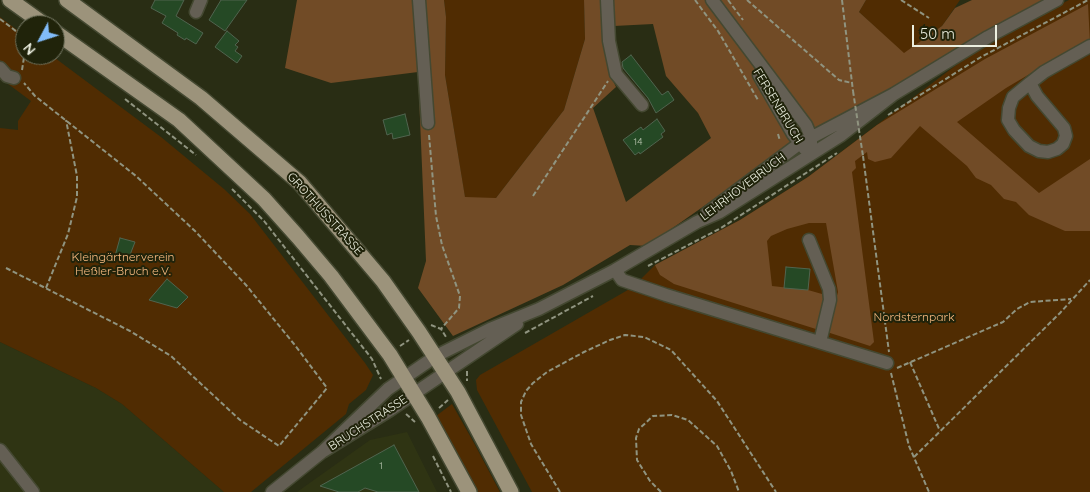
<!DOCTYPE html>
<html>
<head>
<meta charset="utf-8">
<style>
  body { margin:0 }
  #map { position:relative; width:1090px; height:492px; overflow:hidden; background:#292d14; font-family:Quicksand,sans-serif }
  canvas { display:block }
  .north { position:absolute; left:15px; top:15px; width:50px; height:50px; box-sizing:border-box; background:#20230a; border:1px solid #727560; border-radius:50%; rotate:230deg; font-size:14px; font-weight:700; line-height:20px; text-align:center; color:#ecefe0 }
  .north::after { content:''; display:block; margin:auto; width:18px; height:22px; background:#81bcfa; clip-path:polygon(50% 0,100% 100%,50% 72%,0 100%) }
  .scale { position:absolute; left:912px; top:25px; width:85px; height:22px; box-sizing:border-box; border:2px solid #ecefe0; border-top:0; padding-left:6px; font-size:15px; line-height:18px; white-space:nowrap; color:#ecefe0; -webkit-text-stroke:4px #20230a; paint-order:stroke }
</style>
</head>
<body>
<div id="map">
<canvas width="1090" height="492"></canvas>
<div class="north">N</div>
<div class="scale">50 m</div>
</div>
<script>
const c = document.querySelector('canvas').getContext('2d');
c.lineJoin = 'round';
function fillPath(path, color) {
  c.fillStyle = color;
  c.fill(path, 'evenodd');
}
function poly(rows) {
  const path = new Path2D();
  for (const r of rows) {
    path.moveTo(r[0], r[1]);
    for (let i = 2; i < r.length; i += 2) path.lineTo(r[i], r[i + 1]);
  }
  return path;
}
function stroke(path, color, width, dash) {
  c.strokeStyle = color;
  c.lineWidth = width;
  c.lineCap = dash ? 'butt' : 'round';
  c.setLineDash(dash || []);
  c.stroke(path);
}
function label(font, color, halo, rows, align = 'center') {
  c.font = font + ' Quicksand,sans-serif';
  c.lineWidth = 4;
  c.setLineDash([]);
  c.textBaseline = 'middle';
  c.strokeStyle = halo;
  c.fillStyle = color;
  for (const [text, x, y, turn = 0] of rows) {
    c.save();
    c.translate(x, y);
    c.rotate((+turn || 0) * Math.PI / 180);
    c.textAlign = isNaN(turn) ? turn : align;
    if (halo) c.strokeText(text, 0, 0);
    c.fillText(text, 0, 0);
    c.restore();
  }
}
fillPath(poly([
  [0,342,96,388,122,404,224,492,0,492],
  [407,432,437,492,297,492,370,440]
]), '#2f3413');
fillPath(poly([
  [444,0,584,0,585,39,564,110,496,198,465,198,445,75,446,17],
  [866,0,960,0,942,26,904,54,859,12],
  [1069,0,1090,0,1090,492,532,492,477,390,476,380,480,375,633,287,655,265,740,220,808,177,988,41],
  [0,17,25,36,25,55,51,55,161,137,224,189,250,214,365,363,373,375,366,390,349,404,346,414,251,492,224,492,122,404,96,388,0,342,0,128,18,130,18,121,31,101,0,78],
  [452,404,474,443,500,492,477,492,436,416]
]), '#502c02');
fillPath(poly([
  [297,0,444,0,446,17,445,75,465,197,496,198,564,110,585,39,584,0,603,0,608,70,616,87,593,108,626,202,711,138,698,113,666,76,653,24,614,26,613,0,866,0,859,12,904,53,942,26,955,8,972,0,1046,0,784,150,647,246,630,245,563,285,453,336,418,288,426,261,418,72,331,83,285,68],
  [1088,4,1090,43,1050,62,1006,88,957,122,1039,193,1090,159,1090,231,1065,231,1029,215,1016,202,1004,199,991,185,976,178,967,166,920,126,891,158,875,162,868,159,867,152,855,161,856,168,852,172,874,342,870,346,827,332,838,292,826,223,809,223,787,229,771,236,767,241,772,286,808,290,822,294,826,301,819,330,674,284,660,275,655,265,740,220,808,177,877,125,985,59]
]), '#714b26');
const building = poly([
  [155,0,184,0,176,16,203,33,196,44,186,38,185,40,177,35,178,33,162,23,166,16,151,8,155,0],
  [221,0,247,0,225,31,209,20,221,0],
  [227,31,239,41,235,45,238,47,235,51,242,56,237,63,215,47,227,31],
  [631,55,662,95,668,91,674,100,656,113,648,98,623,68,622,62,631,55],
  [405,114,410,135,393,139,392,133,387,135,383,120,405,114],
  [657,119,665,131,661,134,663,137,640,154,639,152,635,155,623,140,641,127,643,130,657,119],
  [120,238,135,242,128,260,115,256,120,238],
  [786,267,810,269,808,290,784,288,786,267],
  [167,279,188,297,177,308,149,300,167,279],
  [394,445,419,492,378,492,365,488,358,492,339,492,320,486,394,445]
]);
fillPath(building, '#254925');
stroke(building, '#50644f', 1);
const minor = poly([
  [419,0,428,123],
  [607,0,609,41,616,74,642,105],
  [712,0,806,125,811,137,811,145],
  [196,12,201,0],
  [0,68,7,76,14,78],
  [759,75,793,134,805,149],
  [1030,83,1037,96,1064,128,1066,136,1063,144,1057,149,1048,152,1039,151,1029,146,1014,130,1008,120,1009,108,1013,97,1030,83,1044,72,1090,46],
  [707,213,799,144,894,94,988,37,1057,0],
  [809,240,829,289,830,300,820,342],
  [615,270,622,280,666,295,887,363],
  [0,450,33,492],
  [322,452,388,389,436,356,490,329,539,309,615,270,697,222,720,212,840,136,894,94],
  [272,492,322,452,390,410,517,324]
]);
const major = poly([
  [10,0,45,25],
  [67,0,201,98,300,183,383,281,419,332,458,392,511,492],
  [55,32,179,120,264,199,298,237,331,276,390,355,428,417,469,492]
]);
stroke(minor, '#444831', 15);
stroke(major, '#444831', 18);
stroke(poly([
  [695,0,718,31,758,100],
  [728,0,743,20],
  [747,0,839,80,852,83],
  [842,0,853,91],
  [901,0,929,18],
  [0,19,25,38],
  [22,70,25,51],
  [125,99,196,155],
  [888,115,981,57,1088,0],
  [778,134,780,141],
  [429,135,436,216,442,245,460,296,459,308,441,329],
  [863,156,889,352],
  [232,189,264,221,372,359,381,379],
  [533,196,608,81],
  [648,266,721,228,837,153],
  [6,268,130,331,171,356,240,420,279,446,327,388,294,344,246,285,195,231,136,176,35,96,24,83],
  [46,288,68,234,77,197,77,176,66,120],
  [431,325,441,329,446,337],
  [525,333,593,296],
  [400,346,409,340],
  [910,362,940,431],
  [897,368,1003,322,1017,309,1030,302,1071,299],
  [467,371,467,381],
  [891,373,909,446,929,492],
  [439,408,448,400],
  [406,414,415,422],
  [433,456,451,492],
  [914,457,1060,313,1090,280],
  [560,492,531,444,521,415,521,402,526,391,533,383,547,372,584,352,610,340,625,335,644,337,671,350,717,401,776,492],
  [661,492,650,481,637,460,636,438,639,429,653,416,672,415,688,420,717,446,731,471,739,492]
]), '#909480', 2, [5, 2.5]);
stroke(minor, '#645f54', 12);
stroke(major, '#9c937b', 15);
stroke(poly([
  [853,91,863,156]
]), '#909480', 2, [5, 2.5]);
label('10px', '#bac6b1', null, [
  ["14",638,142],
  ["1",381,466]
]);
label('12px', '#ecefe0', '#20230a', [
  ["FERSENBRUCH",778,106,59],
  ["LEHRHOVEBRUCH",743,187,-37],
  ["GROTHUSSTRASSE",325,214,48],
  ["BRUCHSTRASSE",368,423,-33]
]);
label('12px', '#fabb81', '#20230a', [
  ["Kleingärtnerverein",123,257],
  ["Heßler-Bruch e.V.",123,271],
  ["Nordsternpark",914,317]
]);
</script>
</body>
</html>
